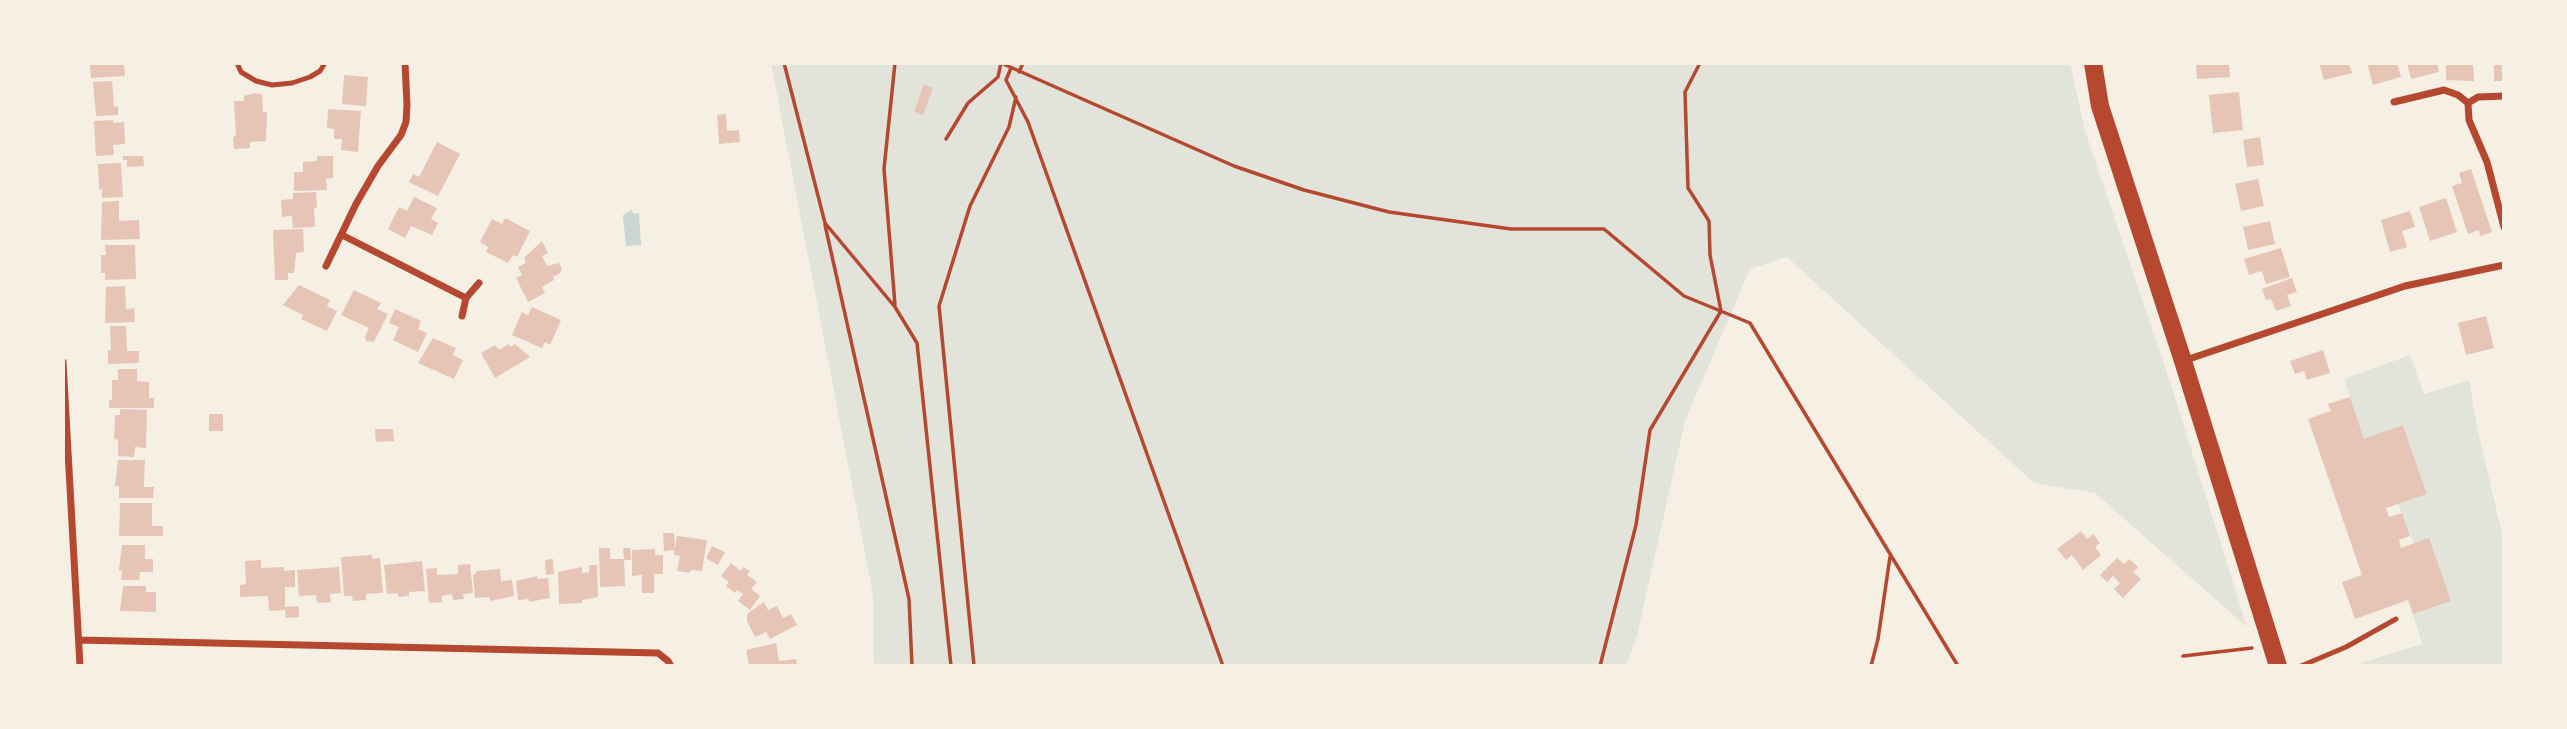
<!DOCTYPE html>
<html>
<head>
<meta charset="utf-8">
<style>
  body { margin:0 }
  #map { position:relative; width:2567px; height:729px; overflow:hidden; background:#f6efe4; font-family:"Crimson Pro",serif }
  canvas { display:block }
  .frame { position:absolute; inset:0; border:65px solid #f6efe4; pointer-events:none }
</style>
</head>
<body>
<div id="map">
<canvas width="2567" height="729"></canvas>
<div class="frame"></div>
</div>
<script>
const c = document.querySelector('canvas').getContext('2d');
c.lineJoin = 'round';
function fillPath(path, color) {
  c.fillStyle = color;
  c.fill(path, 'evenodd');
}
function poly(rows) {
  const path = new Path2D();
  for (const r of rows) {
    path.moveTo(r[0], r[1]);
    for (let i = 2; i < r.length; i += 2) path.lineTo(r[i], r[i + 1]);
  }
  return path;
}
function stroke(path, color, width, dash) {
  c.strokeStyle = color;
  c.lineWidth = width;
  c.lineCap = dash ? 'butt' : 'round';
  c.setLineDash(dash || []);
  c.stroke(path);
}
fillPath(poly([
  [771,63,2070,63,2085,131,2171,385,2247,627,2095,493,2034,483,1787,257,1750,269,1685,421,1637,636,1626,666,874,666,873,595],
  [2410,355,2424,394,2469,380,2477,427,2504,542,2504,666,2351,666,2422,644,2413,614,2451,601,2414,544,2398,504,2427,494,2404,426,2364,439,2344,379]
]), '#e2e4dc');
fillPath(poly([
  [631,210,634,214,639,213,641,245,626,246,623,215]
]), '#c9d6d2');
fillPath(poly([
  [124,63,125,76,91,78,90,64],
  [2196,63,2229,63,2230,77,2197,79],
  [2319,63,2349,63,2352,73,2324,80],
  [2367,63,2397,63,2401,77,2373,85],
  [2407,63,2437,63,2439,72,2411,79],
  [2446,63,2473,63,2474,81,2446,80],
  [2494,63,2504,63,2504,81,2494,81],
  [344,75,368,77,366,106,342,104],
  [112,81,114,107,118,106,118,115,96,116,93,82],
  [924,84,933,88,923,115,914,111],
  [2239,92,2243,130,2213,133,2209,95],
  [254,93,262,94,263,112,267,112,266,141,250,142,250,148,234,149,233,137,236,136,234,101,244,101,244,96],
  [328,109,361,111,358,152,341,150,342,139,334,139,334,129,327,128],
  [726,114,727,131,739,130,740,142,719,144,717,115],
  [113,120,113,123,124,122,125,144,113,145,114,155,96,156,94,121],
  [2260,137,2264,165,2247,167,2243,140],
  [437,142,460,154,438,196,409,182,413,174,419,177],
  [123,156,143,156,144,166,127,167,127,160,123,160],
  [317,156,333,156,333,178,326,179,327,190,294,191,294,172,303,172,303,162,317,161],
  [121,163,123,197,102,198,102,189,99,190,98,164],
  [2471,169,2492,232,2480,236,2479,230,2468,234,2452,186,2462,183,2459,173],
  [2258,179,2264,206,2241,211,2235,184],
  [316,192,317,208,314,208,315,227,293,228,292,216,282,217,281,200,293,199,293,193],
  [414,197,437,208,431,219,438,223,432,235,411,226,405,238,388,229,399,207,407,211],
  [2446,198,2457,232,2430,241,2419,207],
  [119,201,119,221,139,220,140,239,101,240,102,202],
  [2410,211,2415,227,2402,231,2407,247,2390,252,2381,220],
  [505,218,530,231,517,257,513,255,508,263,486,252,488,247,480,242,492,219,502,224],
  [2270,221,2275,244,2248,250,2243,227],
  [303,229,304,252,296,253,294,273,288,273,288,280,275,280,273,230],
  [542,241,548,253,542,256,547,266,559,263,562,269,560,273,553,277,554,280,542,287,545,293,528,302,516,278,522,275,518,267,526,263,524,258],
  [105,245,135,245,136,279,105,280,105,273,101,273,101,255,106,255],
  [2281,248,2290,277,2266,284,2262,271,2249,275,2244,259],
  [2292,278,2297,292,2287,295,2291,306,2276,311,2271,299,2266,300,2262,289],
  [299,285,330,300,327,306,337,311,327,331,301,319,303,315,283,305],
  [125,286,126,309,134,308,135,322,105,323,106,287],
  [354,290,381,303,377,309,388,314,374,342,366,341,365,336,369,328,341,315],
  [532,307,561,320,550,345,545,342,542,348,512,335,522,312,528,315],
  [395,309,421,321,418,329,427,333,418,352,393,340,399,327,389,323],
  [2486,316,2494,348,2466,355,2458,323],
  [110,326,126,326,127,351,139,351,139,363,108,364,108,350,111,350],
  [433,338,456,348,453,355,463,360,454,379,418,363],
  [509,344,511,347,515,344,530,357,495,378,481,353,495,345,499,350],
  [2323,350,2330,373,2307,380,2304,371,2295,374,2290,361],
  [118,369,137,369,137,381,149,382,149,398,154,398,154,408,109,408,109,400,112,400,112,380,118,380],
  [2350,397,2364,439,2403,425,2427,494,2386,508,2389,517,2402,513,2410,536,2399,540,2401,548,2429,538,2451,601,2413,614,2408,600,2355,619,2342,582,2362,575,2308,419,2331,411,2328,404],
  [120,409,147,410,146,448,135,447,134,457,118,456,118,440,114,439,115,415,120,415],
  [209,414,223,414,223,431,209,431],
  [375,429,393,429,394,441,376,442],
  [118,460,145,460,144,487,154,487,153,498,119,498,119,486,115,486],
  [120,503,152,503,152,526,163,526,163,536,119,536],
  [2081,531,2087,539,2093,534,2100,543,2095,547,2101,555,2083,570,2072,555,2066,560,2057,549],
  [663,533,674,533,675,550,664,551],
  [677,536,707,540,702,571,691,570,690,573,677,571,680,556,674,555],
  [122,545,145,545,145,559,153,559,153,572,140,572,139,580,121,580,122,571,119,570],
  [712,546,725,552,718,565,706,558],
  [599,548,610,548,610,559,624,559,623,548,630,548,631,560,624,560,625,586,600,587],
  [655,549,655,555,663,555,663,574,654,574,654,593,642,593,642,575,632,576,632,550],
  [372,555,372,559,380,558,383,593,366,594,366,600,353,601,352,596,344,596,341,557],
  [2117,558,2124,564,2129,559,2138,567,2133,572,2141,579,2123,598,2114,589,2120,583,2113,576,2107,582,2100,575],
  [553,559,554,574,546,575,545,560],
  [261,560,261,568,284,567,284,571,295,570,295,587,285,587,285,607,299,606,299,617,286,618,285,610,269,611,268,596,240,597,240,585,246,584,245,561],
  [422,561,425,591,409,592,409,596,398,597,398,593,387,594,384,565],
  [731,563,741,571,743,567,750,571,747,575,757,582,751,589,760,596,750,610,738,601,743,594,737,590,735,593,726,586,729,582,721,576],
  [470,564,473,593,463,594,464,599,453,600,452,594,442,596,442,602,429,603,426,569,437,568,437,575,458,574,458,565],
  [589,565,597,565,598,597,582,600,582,603,559,604,558,572,582,567,582,573,589,572],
  [339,567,341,593,330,594,331,602,317,603,316,595,299,596,297,570],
  [500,569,501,581,512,580,514,596,490,601,490,597,475,598,473,574,476,574,476,571],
  [537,576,537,579,548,578,550,598,529,602,529,599,518,600,516,581],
  [123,586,146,586,146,592,156,592,156,612,120,611],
  [764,602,768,610,777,606,783,618,791,614,797,625,770,639,766,632,755,637,747,621,747,614],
  [776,643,779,661,796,659,797,666,749,666,746,650]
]), '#e6c5b7');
stroke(poly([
  [784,63,825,223,895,307,917,343,951,666],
  [1001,63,1234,166,1304,190,1389,212,1511,229,1604,229,1684,296,1750,323,1958,666],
  [1011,68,1006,80,1028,122,1223,666],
  [1019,72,1023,63],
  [946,139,968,103,998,77,1001,63],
  [825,225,909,599,912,666],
  [895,305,884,169,895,63],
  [2183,656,2252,648],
  [974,666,939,306,970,206,1009,127,1016,97],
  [1600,666,1636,525,1650,430,1721,311,1710,255,1709,221,1688,188,1685,92,1700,63],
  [1871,666,1878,639,1890,557]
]), '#b5482f', 3.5);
stroke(poly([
  [237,63,241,72,256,81,272,85,292,83,310,77,320,71,325,63],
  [2301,666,2346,647,2396,619]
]), '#b5482f', 5);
stroke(poly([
  [2504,96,2478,97,2468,103,2469,120,2487,162,2504,227],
  [2394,102,2444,90,2458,95,2468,103],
  [342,235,466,298],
  [326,266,356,204,378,166,401,135,406,122,407,105,405,63],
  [462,316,466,298,479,283],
  [2183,361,2405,286,2504,265],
  [63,362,80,666],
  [79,640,658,653,668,661,671,666]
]), '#b5482f', 7);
stroke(poly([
  [2093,63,2100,106,2183,361,2278,666]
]), '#b5482f', 18);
</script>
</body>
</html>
